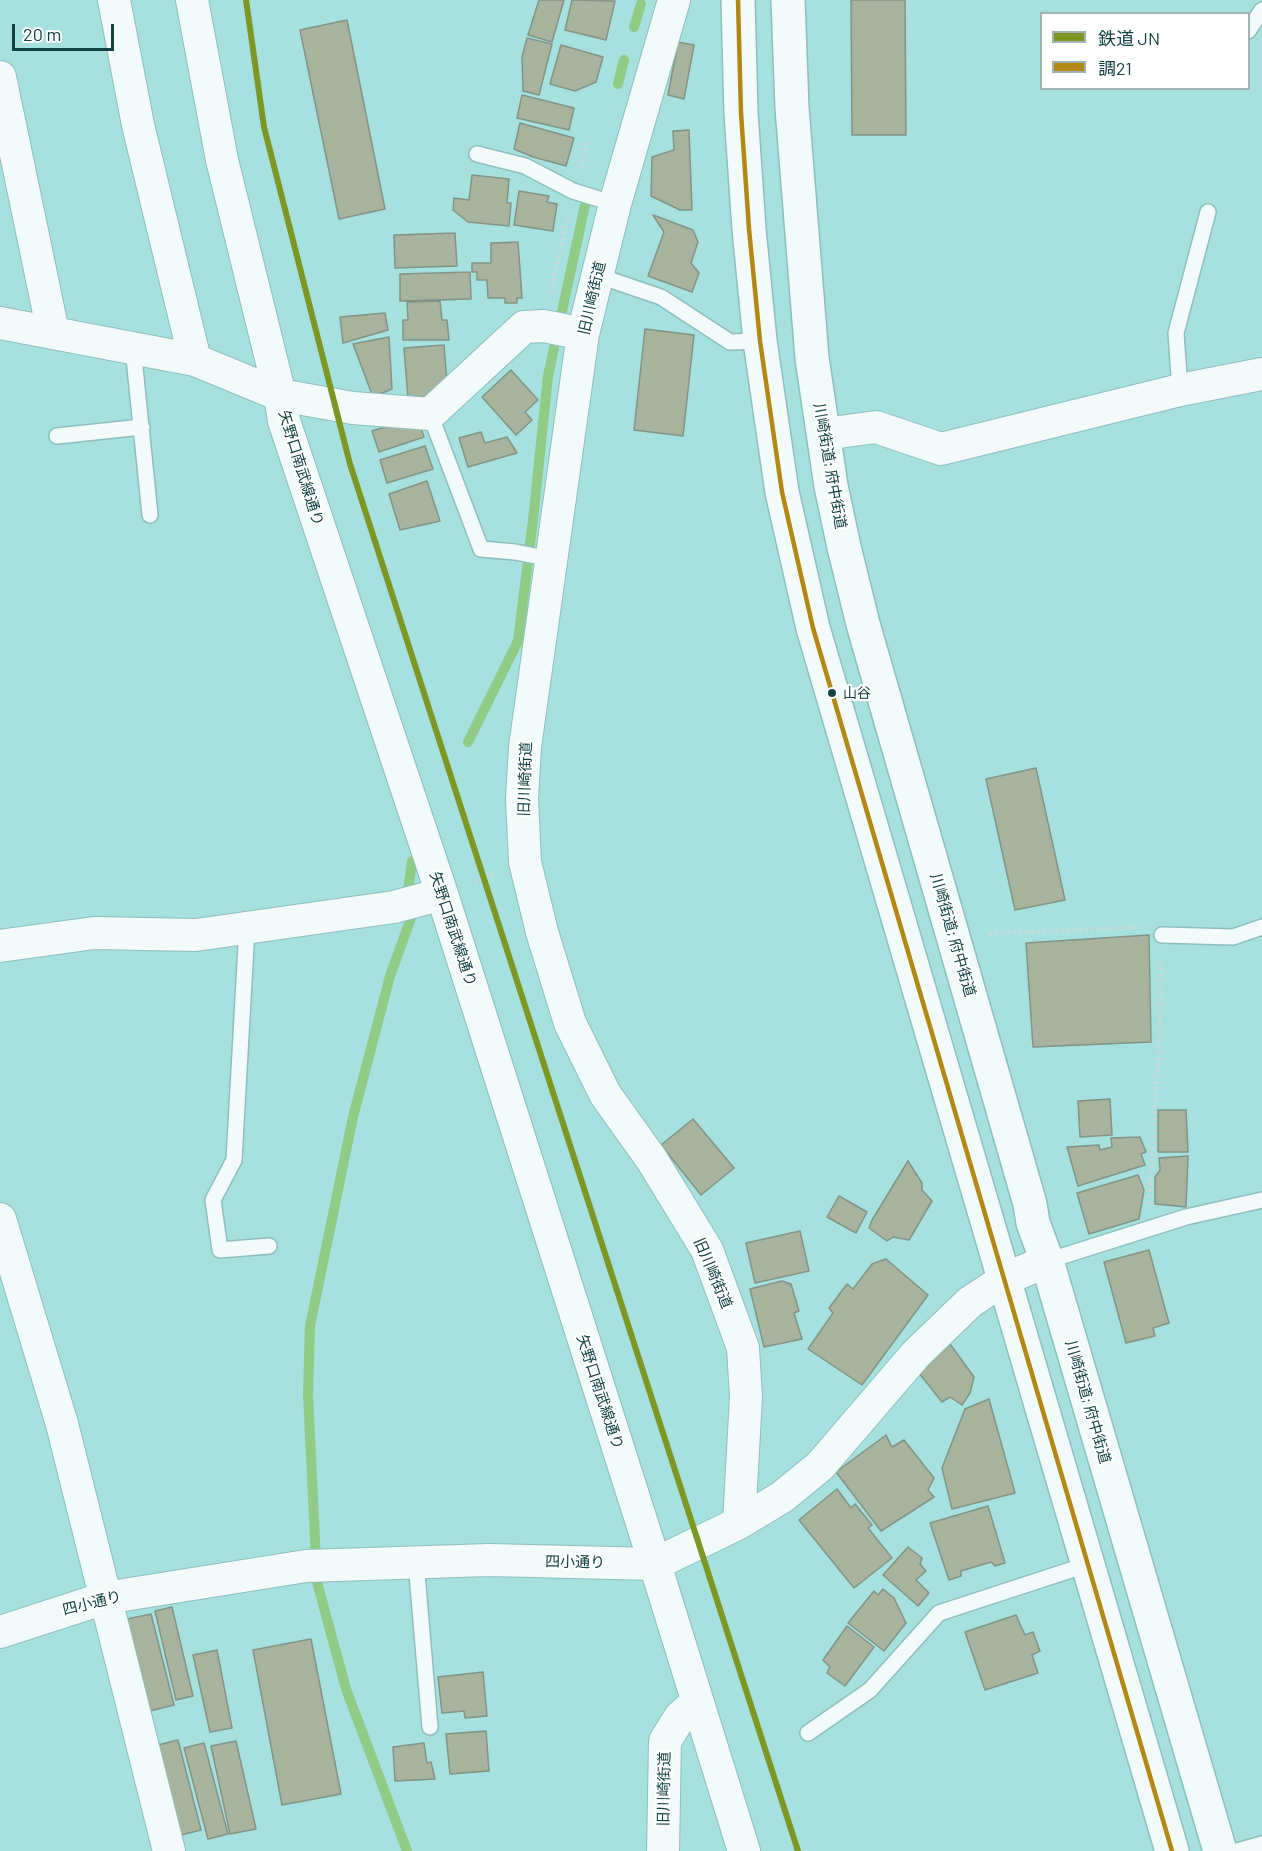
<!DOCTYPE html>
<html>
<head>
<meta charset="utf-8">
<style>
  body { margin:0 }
  #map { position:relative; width:1262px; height:1851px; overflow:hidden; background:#a6e0df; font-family:Barlow,"Noto Sans JP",sans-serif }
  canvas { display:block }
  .legend { position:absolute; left:1040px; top:12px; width:210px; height:78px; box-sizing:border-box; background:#fff; border:2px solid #a1b3b3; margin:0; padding:8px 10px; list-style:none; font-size:18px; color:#134242 }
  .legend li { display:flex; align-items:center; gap:12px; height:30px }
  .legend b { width:30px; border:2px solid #a1b3b3 }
  .scale { position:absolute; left:12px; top:24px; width:102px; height:27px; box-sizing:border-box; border:3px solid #134242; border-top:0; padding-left:8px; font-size:18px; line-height:21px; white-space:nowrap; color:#134242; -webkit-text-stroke:4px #fff; paint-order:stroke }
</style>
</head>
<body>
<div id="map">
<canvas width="1262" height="1851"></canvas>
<ul class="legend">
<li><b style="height:8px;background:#7d9724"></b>鉄道 JN</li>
<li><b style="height:8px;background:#b38814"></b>調21</li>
</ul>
<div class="scale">20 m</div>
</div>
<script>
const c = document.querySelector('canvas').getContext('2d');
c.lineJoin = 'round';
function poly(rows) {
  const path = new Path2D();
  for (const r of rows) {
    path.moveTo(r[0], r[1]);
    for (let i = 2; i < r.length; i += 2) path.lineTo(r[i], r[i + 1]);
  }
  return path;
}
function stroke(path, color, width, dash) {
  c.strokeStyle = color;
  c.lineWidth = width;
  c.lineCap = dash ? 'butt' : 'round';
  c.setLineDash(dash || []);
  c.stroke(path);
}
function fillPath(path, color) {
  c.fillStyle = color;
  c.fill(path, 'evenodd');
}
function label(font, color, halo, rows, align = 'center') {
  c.font = font + ' Barlow,"Noto Sans JP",sans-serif';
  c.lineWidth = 4.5;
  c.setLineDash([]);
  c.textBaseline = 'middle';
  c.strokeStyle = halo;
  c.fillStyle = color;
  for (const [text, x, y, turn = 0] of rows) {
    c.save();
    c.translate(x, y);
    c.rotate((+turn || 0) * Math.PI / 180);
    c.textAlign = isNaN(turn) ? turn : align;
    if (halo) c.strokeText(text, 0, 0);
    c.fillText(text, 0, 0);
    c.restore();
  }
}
stroke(poly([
  [634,27,641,4],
  [618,84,624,60],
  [468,742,518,641,533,520,548,376,585,205],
  [407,1851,346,1689,317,1582,308,1394,310,1326,353,1117,390,976,411,918,408,891,412,861]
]), '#90cc85', 10);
const building = poly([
  [539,0,564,0,552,42,528,35,539,0],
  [572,0,615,1,606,40,565,30,572,0],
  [851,0,905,0,906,135,852,135,851,0],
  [347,20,385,209,339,219,300,30,347,20],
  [527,38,552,44,539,95,523,91,522,57,527,38],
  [678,42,694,45,684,99,668,95,678,42],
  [561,45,603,57,596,82,575,91,550,84,561,45],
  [522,95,574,108,569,130,517,118,522,95],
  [520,123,574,138,566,166,533,157,514,149,520,123],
  [689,130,692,210,680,210,651,196,652,157,674,150,673,131,689,130],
  [472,175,509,179,507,203,511,203,509,226,468,222,453,210,454,198,469,200,472,175],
  [519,191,549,196,547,202,557,204,553,231,514,225,519,191],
  [653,215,693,230,698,242,691,263,699,273,692,292,648,276,664,232,653,215],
  [455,233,457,266,395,268,394,235,455,233],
  [518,242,522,298,517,298,517,303,505,303,505,298,488,298,487,280,477,280,477,272,472,272,472,263,491,263,491,243,518,242],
  [470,272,471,299,400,301,400,274,470,272],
  [440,301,442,320,447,320,449,340,403,340,403,320,408,320,407,302,440,301],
  [385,313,388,330,343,343,340,317,385,313],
  [645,329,694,335,683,436,634,430,645,329],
  [389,337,392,389,373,397,353,344,389,337],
  [444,345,448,396,408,399,404,348,444,345],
  [511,370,538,400,525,412,532,420,516,435,482,397,511,370],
  [417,417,424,437,379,452,372,431,417,417],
  [481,432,485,443,507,437,517,453,468,467,459,438,481,432],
  [425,446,433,469,387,483,380,460,425,446],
  [427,481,440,521,400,530,389,494,427,481],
  [1036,768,1065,900,1015,910,986,779,1036,768],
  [1149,935,1151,1042,1033,1047,1026,943,1149,935],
  [1110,1099,1112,1135,1080,1137,1078,1101,1110,1099],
  [1158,1110,1186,1110,1188,1152,1158,1152,1158,1110],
  [693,1119,734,1168,701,1195,661,1145,693,1119],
  [1140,1137,1146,1152,1141,1154,1145,1165,1078,1186,1067,1147,1099,1145,1100,1150,1112,1147,1111,1138,1140,1137],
  [1188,1156,1186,1207,1155,1204,1155,1177,1160,1170,1159,1158,1188,1156],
  [908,1161,922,1183,922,1190,932,1201,909,1240,893,1237,887,1241,869,1228,872,1220,908,1161],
  [1138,1175,1144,1190,1139,1219,1089,1234,1077,1193,1138,1175],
  [839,1196,867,1212,856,1233,827,1217,839,1196],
  [800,1231,809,1271,755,1283,746,1243,800,1231],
  [1149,1250,1169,1323,1153,1328,1155,1336,1126,1343,1104,1262,1149,1250],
  [886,1259,928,1295,862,1385,808,1349,833,1313,829,1308,847,1284,853,1289,872,1264,886,1259],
  [782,1281,791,1284,799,1311,794,1313,802,1339,764,1347,750,1289,782,1281],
  [950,1344,974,1377,970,1393,962,1405,950,1397,942,1402,919,1373,950,1344],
  [989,1399,1015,1493,952,1509,942,1468,965,1409,989,1399],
  [886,1435,892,1447,904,1440,934,1478,928,1490,934,1497,881,1531,836,1472,886,1435],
  [837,1489,851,1508,855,1504,872,1525,868,1528,892,1558,854,1588,799,1520,837,1489],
  [988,1506,1005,1563,995,1566,991,1562,961,1571,961,1576,949,1580,930,1523,988,1506],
  [908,1547,922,1558,920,1564,926,1571,916,1580,929,1593,918,1606,883,1575,908,1547],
  [883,1589,894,1598,906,1623,884,1651,848,1623,874,1591,878,1595,883,1589],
  [172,1607,193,1696,176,1700,155,1611,172,1607],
  [151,1614,174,1705,150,1711,127,1619,151,1614],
  [1016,1615,1025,1635,1033,1632,1040,1651,1032,1655,1038,1673,985,1690,965,1632,1016,1615],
  [847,1626,874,1647,845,1686,827,1673,830,1667,823,1660,847,1626],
  [311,1639,341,1794,282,1805,253,1650,311,1639],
  [217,1650,232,1728,210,1732,193,1655,217,1650],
  [483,1672,487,1716,465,1718,464,1711,442,1713,438,1677,483,1672],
  [486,1731,489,1771,450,1774,446,1734,486,1731],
  [178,1740,201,1830,181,1835,158,1745,178,1740],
  [236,1741,256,1829,230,1834,211,1746,236,1741],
  [204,1743,228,1834,208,1839,184,1748,204,1743],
  [424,1743,427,1763,431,1762,435,1779,395,1781,393,1747,424,1743]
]);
fillPath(building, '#a7b39c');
stroke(building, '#819485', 1.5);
const service = poly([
  [1248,31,1262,10],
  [477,154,525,166,573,191,615,204],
  [596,275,661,297,730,342,760,341],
  [133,348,150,515],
  [1180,390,1176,333,1208,212],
  [430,414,481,549,515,552,551,559],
  [57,436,142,427],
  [247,928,234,1160,213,1200,220,1250,269,1246],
  [1162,935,1233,937,1262,927],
  [1047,1261,1186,1217,1262,1200],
  [416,1562,430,1727],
  [808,1733,870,1690,939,1613,1089,1564],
  [1237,1851,1262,1844]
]);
const minor = poly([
  [114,0,138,125,195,360],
  [192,0,222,160,280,395,284,421,442,894,655,1564,744,1851],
  [674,0,615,204,583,334,525,747,522,799,525,862,542,932,570,1023,605,1094,652,1160,707,1250,743,1348,746,1397,739,1523],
  [0,77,53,332],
  [0,323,195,360,280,395,353,408,430,414,524,327,544,326,583,334],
  [824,434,876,427,941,449,1180,390,1262,374],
  [0,946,94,933,196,935,394,907,442,894],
  [0,1219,62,1424,169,1851],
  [0,1632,105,1598,306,1566,489,1560,655,1564,739,1523,782,1497,820,1466,916,1354,970,1302,1005,1279,1047,1261],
  [663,1851,665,1741,680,1717,697,1702]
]);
const primary = poly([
  [738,0,741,113,749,229,760,341,782,492,813,628,1172,1851],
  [788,0,792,108,812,358,831,486,844,547,863,624,1030,1204,1033,1223,1047,1261,1220,1851]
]);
stroke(service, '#8fbebe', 18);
stroke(minor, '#8fbebe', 34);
stroke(primary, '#8fbebe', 36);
stroke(poly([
  [580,168,588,140],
  [551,293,568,216],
  [474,882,495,874],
  [989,934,1141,927],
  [1149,1204,1160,1027,1161,960]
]), '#c6d9d9', 4, [3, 3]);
stroke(service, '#f2fafa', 15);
stroke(minor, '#f2fafa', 32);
stroke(primary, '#f2fafa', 33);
stroke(poly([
  [738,0,741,113,749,229,760,341,782,492,813,628,1172,1851]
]), '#b38814', 4.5);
stroke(poly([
  [246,0,264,127,350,464,798,1851]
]), '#7d9724', 6);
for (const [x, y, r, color] of [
  [832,693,5,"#134242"]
]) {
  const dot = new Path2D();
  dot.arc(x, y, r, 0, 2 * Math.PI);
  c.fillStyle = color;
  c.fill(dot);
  stroke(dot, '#fff', 2);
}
label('14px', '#134242', '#fff', [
  ["山谷",843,693]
], 'left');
label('15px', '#134242', '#fff', [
  ["旧川崎街道",592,298,-77],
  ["川崎街道; 府中街道",830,466,80],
  ["矢野口南武線通り",301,468,73],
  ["旧川崎街道",525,779,-88],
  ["矢野口南武線通り",453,929,72],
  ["川崎街道; 府中街道",953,935,74],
  ["旧川崎街道",713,1273,67],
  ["矢野口南武線通り",600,1392,72],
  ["川崎街道; 府中街道",1088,1402,74],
  ["四小通り",575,1562,1],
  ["四小通り",92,1603,-14],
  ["旧川崎街道",664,1789,-89]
]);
</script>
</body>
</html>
